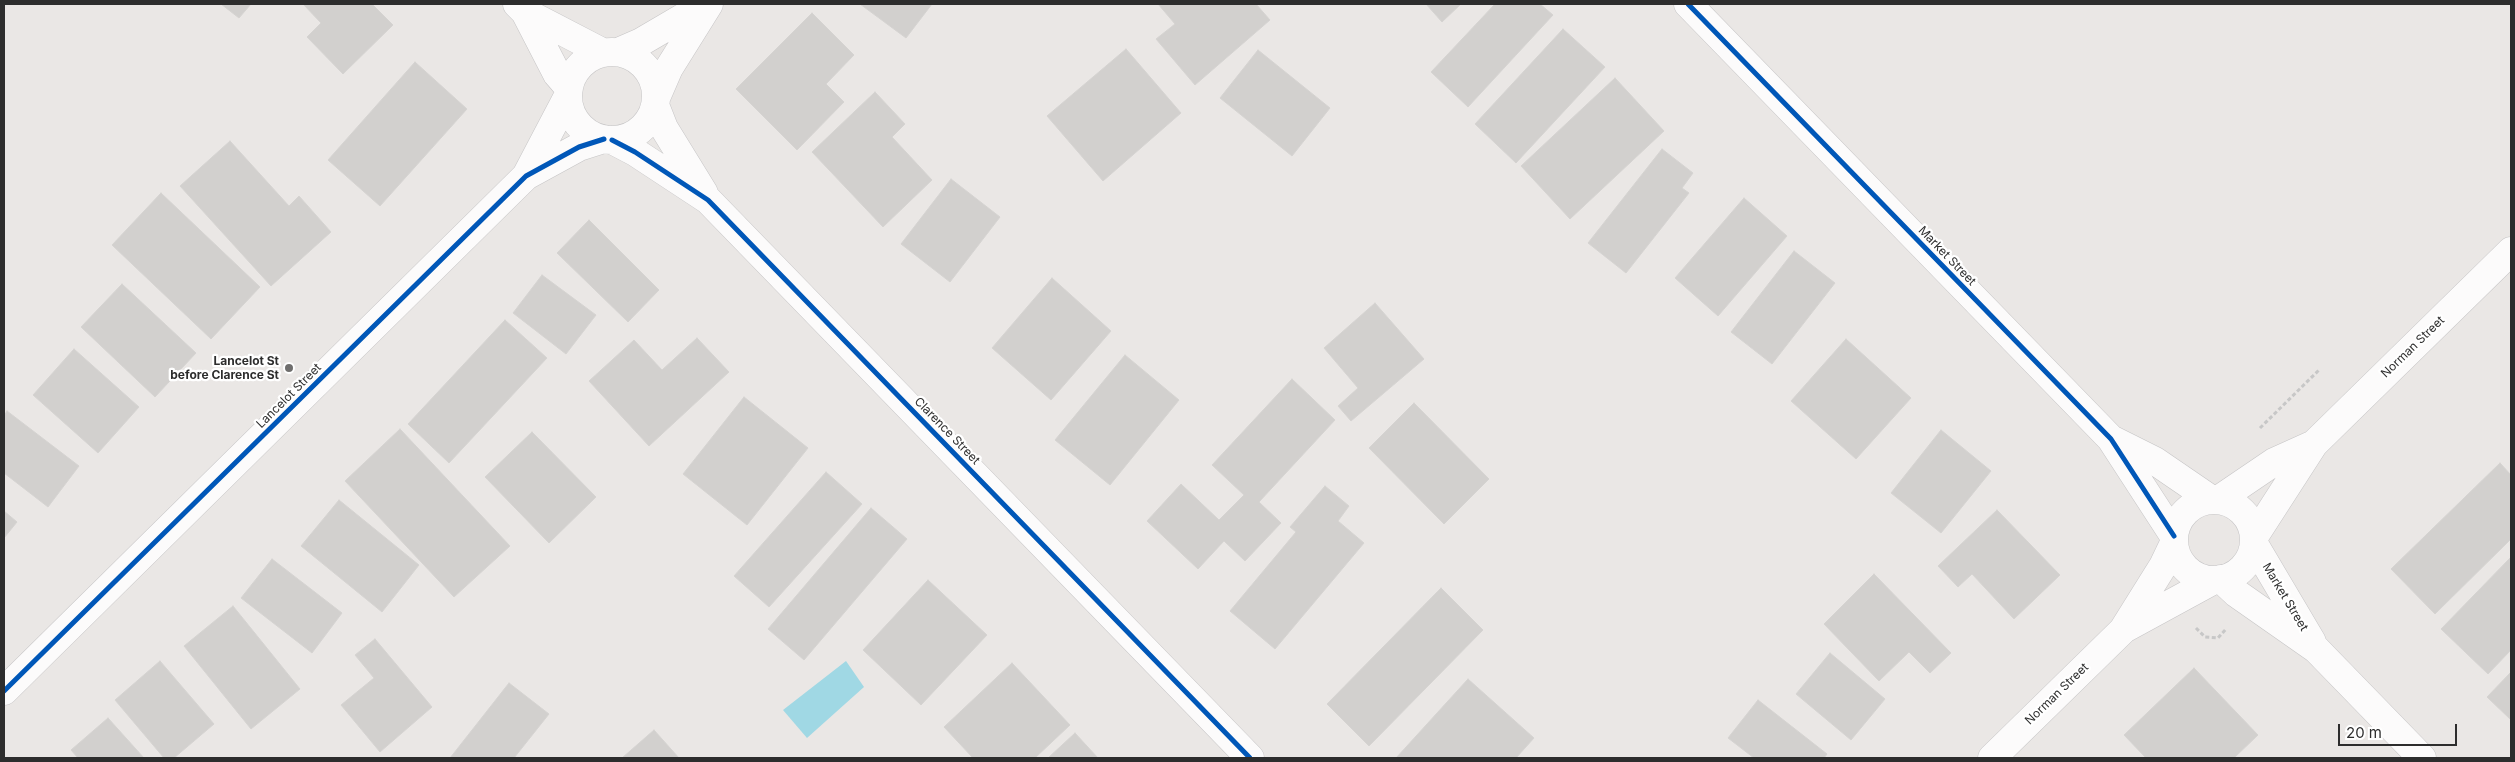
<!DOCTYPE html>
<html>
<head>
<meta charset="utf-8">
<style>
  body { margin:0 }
  #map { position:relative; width:2515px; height:762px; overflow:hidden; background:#eae7e5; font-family:Inter,sans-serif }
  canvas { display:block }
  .frame { position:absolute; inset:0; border:5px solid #2d2d2d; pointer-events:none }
  .scale { position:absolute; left:2338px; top:724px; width:119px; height:22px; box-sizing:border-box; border:2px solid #2d2d2d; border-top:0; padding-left:6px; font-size:15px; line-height:18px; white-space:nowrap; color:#2d2d2d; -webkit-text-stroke:4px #fff; paint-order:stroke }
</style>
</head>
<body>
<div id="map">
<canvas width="2515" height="762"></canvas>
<div class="frame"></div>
<div class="scale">20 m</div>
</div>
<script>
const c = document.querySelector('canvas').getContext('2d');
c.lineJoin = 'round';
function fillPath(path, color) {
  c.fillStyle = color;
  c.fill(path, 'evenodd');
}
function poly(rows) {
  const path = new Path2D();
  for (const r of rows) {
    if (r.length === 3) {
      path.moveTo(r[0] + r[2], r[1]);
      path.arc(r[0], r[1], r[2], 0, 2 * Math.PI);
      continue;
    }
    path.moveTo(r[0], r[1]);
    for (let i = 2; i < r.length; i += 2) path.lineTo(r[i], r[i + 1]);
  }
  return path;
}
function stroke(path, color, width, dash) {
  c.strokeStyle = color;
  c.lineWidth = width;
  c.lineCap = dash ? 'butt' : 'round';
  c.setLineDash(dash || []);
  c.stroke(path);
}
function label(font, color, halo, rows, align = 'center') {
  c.font = font + ' Inter,sans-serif';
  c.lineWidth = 4.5;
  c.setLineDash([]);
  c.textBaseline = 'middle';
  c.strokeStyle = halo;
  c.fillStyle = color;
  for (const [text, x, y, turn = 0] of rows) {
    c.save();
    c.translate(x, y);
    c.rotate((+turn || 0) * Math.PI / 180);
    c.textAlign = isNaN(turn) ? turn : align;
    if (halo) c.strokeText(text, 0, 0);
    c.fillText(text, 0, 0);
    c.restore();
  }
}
fillPath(poly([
  [846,661,864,687,807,738,783,710]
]), '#a0d8e4');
const building = poly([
  [221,4,251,4,239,18,221,4],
  [303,4,372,4,393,25,343,74,307,37,321,23,303,4],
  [860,4,932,4,906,38,860,4],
  [1158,4,1256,4,1270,20,1195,85,1156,39,1175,24,1158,4],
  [1426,4,1461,4,1442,22,1426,4],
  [1495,4,1540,4,1553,15,1468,107,1431,72,1495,4],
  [812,13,854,55,826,84,844,102,797,150,736,89,812,13],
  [1563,29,1605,67,1516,163,1475,124,1563,29],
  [1126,49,1181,113,1103,181,1047,116,1126,49],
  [1258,50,1330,108,1292,156,1220,98,1258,50],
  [415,62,467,109,380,206,328,160,415,62],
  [1615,78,1664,131,1570,219,1521,166,1615,78],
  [875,92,905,124,892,137,932,180,883,227,812,152,875,92],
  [230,141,289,206,299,196,331,232,271,286,180,186,230,141],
  [1662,149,1693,173,1682,188,1689,193,1626,273,1588,243,1662,149],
  [951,179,1000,217,950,282,901,244,951,179],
  [161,193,260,287,211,339,112,245,161,193],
  [1744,198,1787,236,1718,316,1675,278,1744,198],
  [589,220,659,290,628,322,557,253,589,220],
  [1794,251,1835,283,1772,364,1731,332,1794,251],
  [542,275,596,315,566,354,513,313,542,275],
  [1052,278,1111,331,1051,400,992,348,1052,278],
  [122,284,196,353,155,397,81,327,122,284],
  [1375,303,1424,359,1351,421,1338,406,1358,388,1324,348,1375,303],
  [505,320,547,358,449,463,408,424,505,320],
  [697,338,729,372,649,446,589,381,634,340,662,370,697,338],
  [1846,339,1911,398,1856,459,1791,401,1846,339],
  [74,349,139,407,98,453,33,395,74,349],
  [1125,355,1179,400,1110,485,1055,440,1125,355],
  [1292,379,1335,420,1259,502,1281,523,1245,561,1224,541,1198,569,1147,521,1181,484,1219,520,1244,495,1212,465,1292,379],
  [744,397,808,448,747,525,683,474,744,397],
  [1414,403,1489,479,1444,524,1369,448,1414,403],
  [7,411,79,466,48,507,4,473,4,416,7,411],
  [400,429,510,546,454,597,345,481,400,429],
  [1941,430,1991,471,1941,533,1891,493,1941,430],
  [532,432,596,497,549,543,485,477,532,432],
  [2500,463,2511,475,2511,539,2435,614,2391,569,2500,463],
  [826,472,862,504,769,607,734,576,826,472],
  [1325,486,1349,506,1338,521,1364,543,1275,649,1230,611,1296,532,1290,527,1325,486],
  [339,500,419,565,382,612,301,546,339,500],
  [871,508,907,539,804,660,768,629,871,508],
  [1997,510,2060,575,2014,619,1972,574,1958,587,1938,566,1997,510],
  [4,511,17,522,4,538,4,511],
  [2511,557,2511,650,2488,674,2441,629,2511,557],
  [272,559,342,613,312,653,241,598,272,559],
  [1874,574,1951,653,1930,673,1909,652,1879,681,1824,624,1874,574],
  [928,580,987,635,921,705,863,650,928,580],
  [1441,588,1483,630,1369,746,1327,704,1441,588],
  [233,606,300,689,251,729,184,646,233,606],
  [375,639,432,707,380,752,341,705,374,678,355,655,375,639],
  [1830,653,1885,699,1851,740,1796,694,1830,653],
  [160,661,214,724,174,758,164,758,115,700,160,661],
  [1012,663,1070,725,1035,758,973,758,944,727,1012,663],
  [2194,668,2258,735,2234,758,2146,758,2124,735,2194,668],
  [2511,672,2511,720,2487,697,2511,672],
  [1468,679,1534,738,1516,758,1396,758,1468,679],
  [509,683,549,714,514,758,450,758,509,683],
  [1758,700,1827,754,1824,758,1754,758,1728,738,1758,700],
  [108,718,144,758,78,758,71,750,108,718],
  [654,730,679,758,622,758,654,730],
  [1075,733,1098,758,1048,758,1075,733]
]);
fillPath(building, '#d2d0ce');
stroke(building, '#d5d3d1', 1);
const street = poly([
  [517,4,525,12,557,74,569,88],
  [1688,4,2111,439,2174,536],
  [525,12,604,53],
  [618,52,641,42,706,4],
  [612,96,44],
  [656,98,669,68,709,4],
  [655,105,664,128,704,193],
  [612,140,635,152,708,200,1250,758],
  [526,176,568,96],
  [2111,439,2155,461,2212,500],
  [2214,540,40],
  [2218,500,2274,462,2314,444],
  [2254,537,2314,444,2511,251],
  [2254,544,2312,642],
  [2221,579,2236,593,2316,649,2422,758],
  [2124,629,2214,580],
  [4,691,526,176,579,147,604,139],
  [1992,758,2123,630,2163,566,2174,543]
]);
stroke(street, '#c5c4c5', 29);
stroke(poly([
  [2260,428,2319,370],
  [2196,628,2205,637,2218,638,2226,629]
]), '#c7c7c7', 3, [4, 2.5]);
stroke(street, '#fcfbfb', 28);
stroke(poly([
  [1688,4,2111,439,2174,536],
  [612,140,635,152,708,200,1250,758],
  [4,691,526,176,579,147,604,139]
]), '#0057b8', 5);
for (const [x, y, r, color] of [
  [289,368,5,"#6f6e6d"]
]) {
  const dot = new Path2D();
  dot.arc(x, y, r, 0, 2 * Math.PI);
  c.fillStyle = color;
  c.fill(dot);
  stroke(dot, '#fff', 2);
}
label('12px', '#2d2d2d', '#fff', [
  ["Market Street",1947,256,46],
  ["Norman Street",2413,347,-44],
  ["Lancelot Street",289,396,-45],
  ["Clarence Street",947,431,46],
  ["Market Street",2285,597,59],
  ["Norman Street",2057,694,-44]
]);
label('bold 12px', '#2d2d2d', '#fff', [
  ["Lancelot St",279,361],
  ["before Clarence St",279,375]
], 'right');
</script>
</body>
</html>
